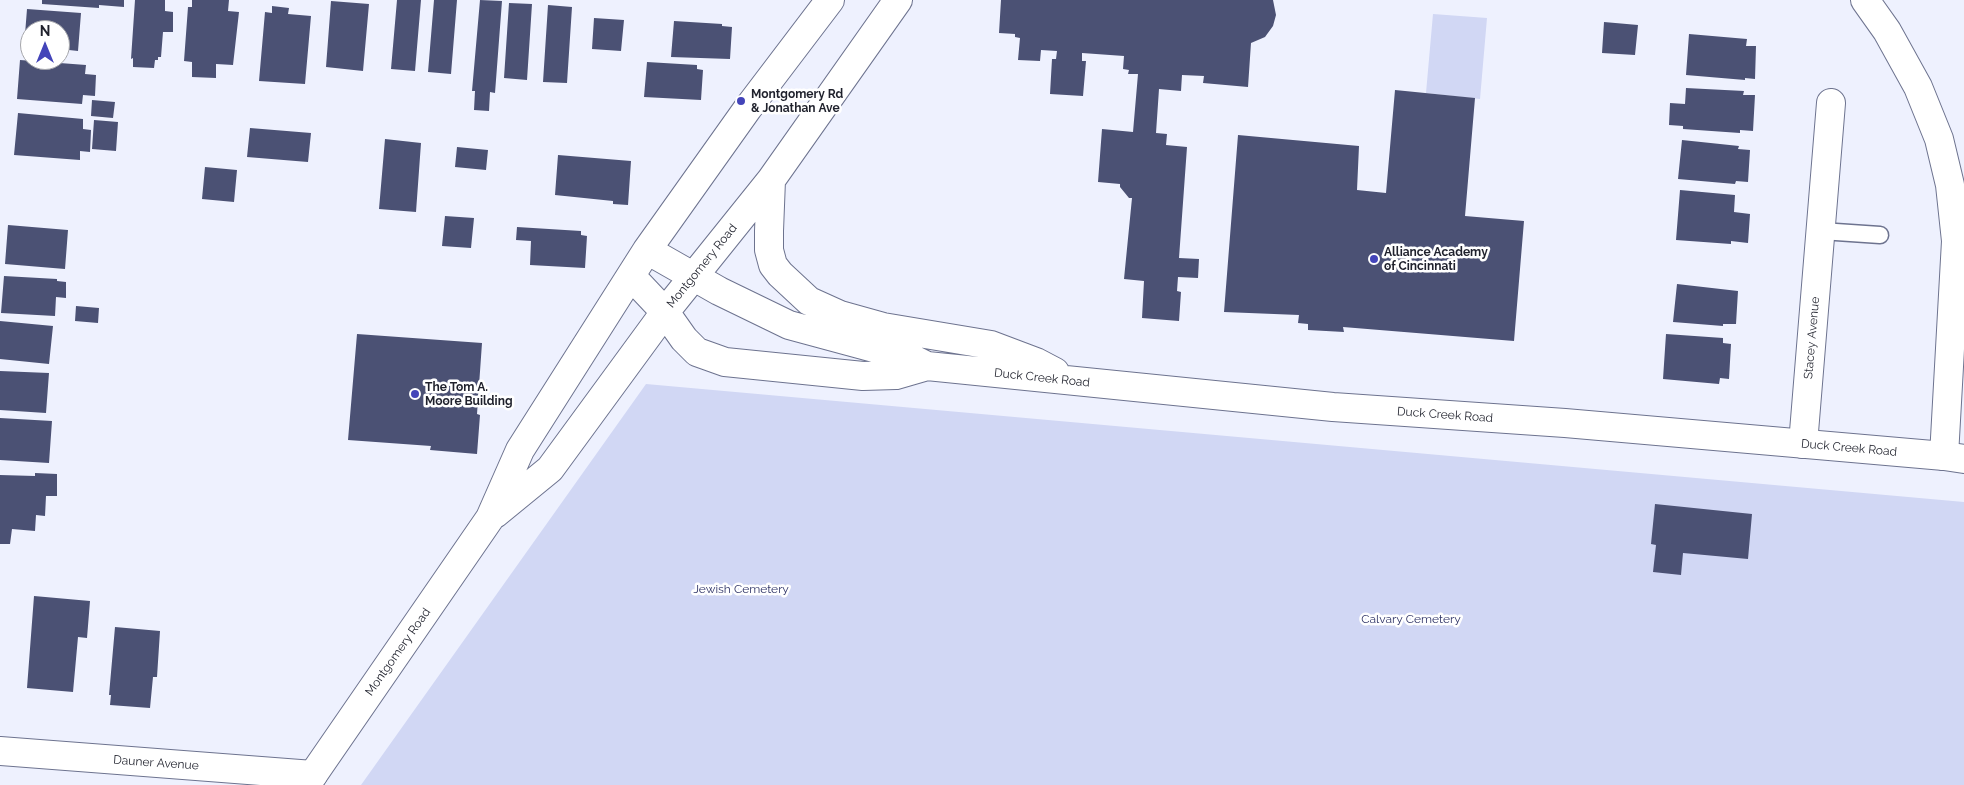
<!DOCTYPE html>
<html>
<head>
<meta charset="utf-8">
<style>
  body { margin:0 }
  #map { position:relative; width:1964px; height:785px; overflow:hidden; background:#eef1fe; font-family:Raleway,sans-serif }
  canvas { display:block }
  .north { position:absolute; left:20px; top:20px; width:50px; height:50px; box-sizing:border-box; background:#fff; border:1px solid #a5a6ab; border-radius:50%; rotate:0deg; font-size:14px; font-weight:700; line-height:20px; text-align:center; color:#1f212c }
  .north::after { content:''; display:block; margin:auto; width:18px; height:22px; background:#4344b9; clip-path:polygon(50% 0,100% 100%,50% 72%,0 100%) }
</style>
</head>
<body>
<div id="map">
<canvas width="1964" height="785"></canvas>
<div class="north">N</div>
</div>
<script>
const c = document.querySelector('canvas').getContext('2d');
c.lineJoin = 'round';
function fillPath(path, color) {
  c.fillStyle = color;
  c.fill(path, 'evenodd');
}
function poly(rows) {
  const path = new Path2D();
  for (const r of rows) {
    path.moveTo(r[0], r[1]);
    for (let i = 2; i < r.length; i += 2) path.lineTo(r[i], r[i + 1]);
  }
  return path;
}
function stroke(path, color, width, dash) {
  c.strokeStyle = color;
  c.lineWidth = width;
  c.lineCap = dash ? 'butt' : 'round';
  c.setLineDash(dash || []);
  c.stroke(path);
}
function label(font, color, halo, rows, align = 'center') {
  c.font = font + ' Raleway,sans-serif';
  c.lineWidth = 5;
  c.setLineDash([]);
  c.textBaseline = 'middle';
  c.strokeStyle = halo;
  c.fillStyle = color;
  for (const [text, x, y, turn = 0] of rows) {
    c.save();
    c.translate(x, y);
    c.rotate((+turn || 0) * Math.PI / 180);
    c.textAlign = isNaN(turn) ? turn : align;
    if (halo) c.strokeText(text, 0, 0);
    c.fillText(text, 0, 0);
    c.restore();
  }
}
fillPath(poly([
  [1433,14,1487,18,1480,99,1426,93],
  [646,384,1964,502,1964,785,361,785]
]), '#d1d7f4');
fillPath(poly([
  [42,0,124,0,124,7,99,5,99,8,42,4],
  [135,0,165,0,165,11,173,12,173,32,163,32,161,57,158,57,158,60,155,60,154,68,133,67,133,58,131,59],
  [192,0,229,0,228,11,239,12,233,65,216,64,216,78,192,77,192,62,184,61,188,7,192,7],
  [397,0,421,0,415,71,391,69],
  [434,0,457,0,451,74,428,72],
  [480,0,502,1,495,93,490,92,489,111,474,110,475,91,472,91],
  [1001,0,1273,0,1276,15,1273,26,1265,37,1251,43,1248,87,1203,83,1204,76,1182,75,1181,91,1159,89,1156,133,1167,134,1166,145,1187,147,1179,258,1199,259,1198,278,1178,277,1177,291,1181,292,1179,321,1142,318,1144,281,1124,279,1132,198,1129,198,1120,187,1120,184,1098,182,1102,129,1133,132,1138,74,1128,74,1129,70,1123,69,1124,56,1082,53,1082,61,1086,61,1083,96,1050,94,1052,59,1056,59,1057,51,1041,50,1040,61,1018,60,1020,38,1015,37,1015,34,999,33],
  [331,1,369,4,363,71,326,67],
  [509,3,532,4,527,80,504,78],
  [548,5,572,7,567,83,543,82],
  [272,6,289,8,288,14,311,16,305,84,259,81,265,12,272,13],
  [27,9,81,13,78,51,60,49,60,30,30,30,30,47,24,47],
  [594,18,624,20,621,51,592,49],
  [674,21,722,24,722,26,732,27,730,59,671,57],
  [1604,22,1638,25,1635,55,1602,53],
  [1689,34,1747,39,1746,46,1756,46,1755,79,1745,78,1745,80,1686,75],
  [20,60,86,65,85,74,96,75,95,96,83,95,82,104,17,99],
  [647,62,697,65,697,69,703,70,701,100,644,97],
  [1686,88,1744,91,1743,95,1755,95,1753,131,1740,130,1740,133,1683,129,1683,126,1669,125,1670,103,1685,104],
  [1395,90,1475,98,1465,216,1524,221,1514,341,1343,327,1344,332,1308,330,1308,324,1298,323,1299,315,1224,312,1238,135,1359,146,1357,190,1386,193],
  [92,100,115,102,113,118,91,116],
  [18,113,83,119,83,129,91,130,90,152,80,151,80,160,14,155],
  [94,120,118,122,116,151,92,149],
  [250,128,311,133,308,162,247,157],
  [385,139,421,143,416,212,379,209],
  [1682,140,1739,146,1738,149,1750,150,1748,182,1736,181,1735,184,1678,179],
  [457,147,488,150,486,170,455,167],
  [558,155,631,161,628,205,613,204,613,201,555,195],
  [205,167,237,170,234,202,202,199],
  [1680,190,1735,195,1734,212,1750,214,1748,243,1731,241,1731,244,1676,240],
  [445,216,474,218,471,248,442,246],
  [8,225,68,230,65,269,5,264],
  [517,227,581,231,581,235,587,236,585,268,530,265,531,241,516,240],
  [4,276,57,279,57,281,66,282,66,298,56,297,55,316,1,313],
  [1677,284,1738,291,1736,324,1723,324,1723,326,1673,322],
  [76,306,99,308,98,323,75,321],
  [0,321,53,326,49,364,0,359],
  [357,334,482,343,477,414,480,415,477,454,430,450,431,446,348,440],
  [1666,334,1723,338,1723,343,1731,344,1729,379,1720,378,1719,384,1663,379],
  [0,371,49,373,46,413,0,410],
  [0,418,52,421,49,463,0,460],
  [35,473,57,474,57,496,46,496,45,516,36,515,35,531,12,529,10,544,0,544,0,475,35,476],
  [1655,504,1752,514,1748,559,1683,553,1681,575,1653,572,1656,545,1651,544],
  [34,596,90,601,87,638,78,637,73,692,27,688],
  [115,627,160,631,157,677,153,677,150,708,110,705,111,695,109,695]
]), '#4b5174');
const lane = poly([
  [1821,231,1880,235]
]);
const street = poly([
  [1803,444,1831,103],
  [0,751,313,775]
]);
const secondary = poly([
  [1944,456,1964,459]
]);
const primary = poly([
  [771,180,769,231,769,250,773,265,780,274,809,301,840,315,883,327,991,345,1036,362,1055,372],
  [647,250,719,291,789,325,911,358,927,366,1333,407,1565,423,1944,456],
  [631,276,665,312,684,339,697,352,725,362,863,376,896,375,927,366],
  [495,514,550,469,665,312,771,180,898,0],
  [306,785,490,518,520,450,647,250,748,108,830,0]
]);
const highway = poly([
  [1865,0,1887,31,1918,87,1939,139,1950,185,1956,241,1944,456]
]);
stroke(lane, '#6d738f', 19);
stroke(street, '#6d738f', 30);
stroke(secondary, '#6d738f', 30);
stroke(primary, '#6d738f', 30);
stroke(highway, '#6d738f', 30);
stroke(lane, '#fff', 16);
stroke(street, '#fff', 28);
stroke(secondary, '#fff', 28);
stroke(primary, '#fff', 28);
stroke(highway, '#fff', 28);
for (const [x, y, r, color] of [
  [741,101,5,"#4344b9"],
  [1374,259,5,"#4344b9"],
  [415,394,5,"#4344b9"]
]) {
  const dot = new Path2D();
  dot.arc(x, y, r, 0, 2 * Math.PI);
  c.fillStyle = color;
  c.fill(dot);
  stroke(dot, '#fff', 2);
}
label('bold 12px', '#1f212c', '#fff', [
  ["Montgomery Rd",751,94],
  ["& Jonathan Ave",751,108],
  ["Alliance Academy",1384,252],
  ["of Cincinnati",1384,266],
  ["The Tom A.",425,387],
  ["Moore Building",425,401]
], 'left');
label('12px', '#1f212c', '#fff', [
  ["Montgomery Road",702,266,-51],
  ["Stacey Avenue",1812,338,-85],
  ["Duck Creek Road",1042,378,6],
  ["Duck Creek Road",1445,415,4],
  ["Duck Creek Road",1849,448,5],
  ["Montgomery Road",398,652,-55],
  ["Dauner Avenue",156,763,4]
]);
label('12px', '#2e3366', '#fff', [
  ["Jewish Cemetery",741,589],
  ["Calvary Cemetery",1411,619]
]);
</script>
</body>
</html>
